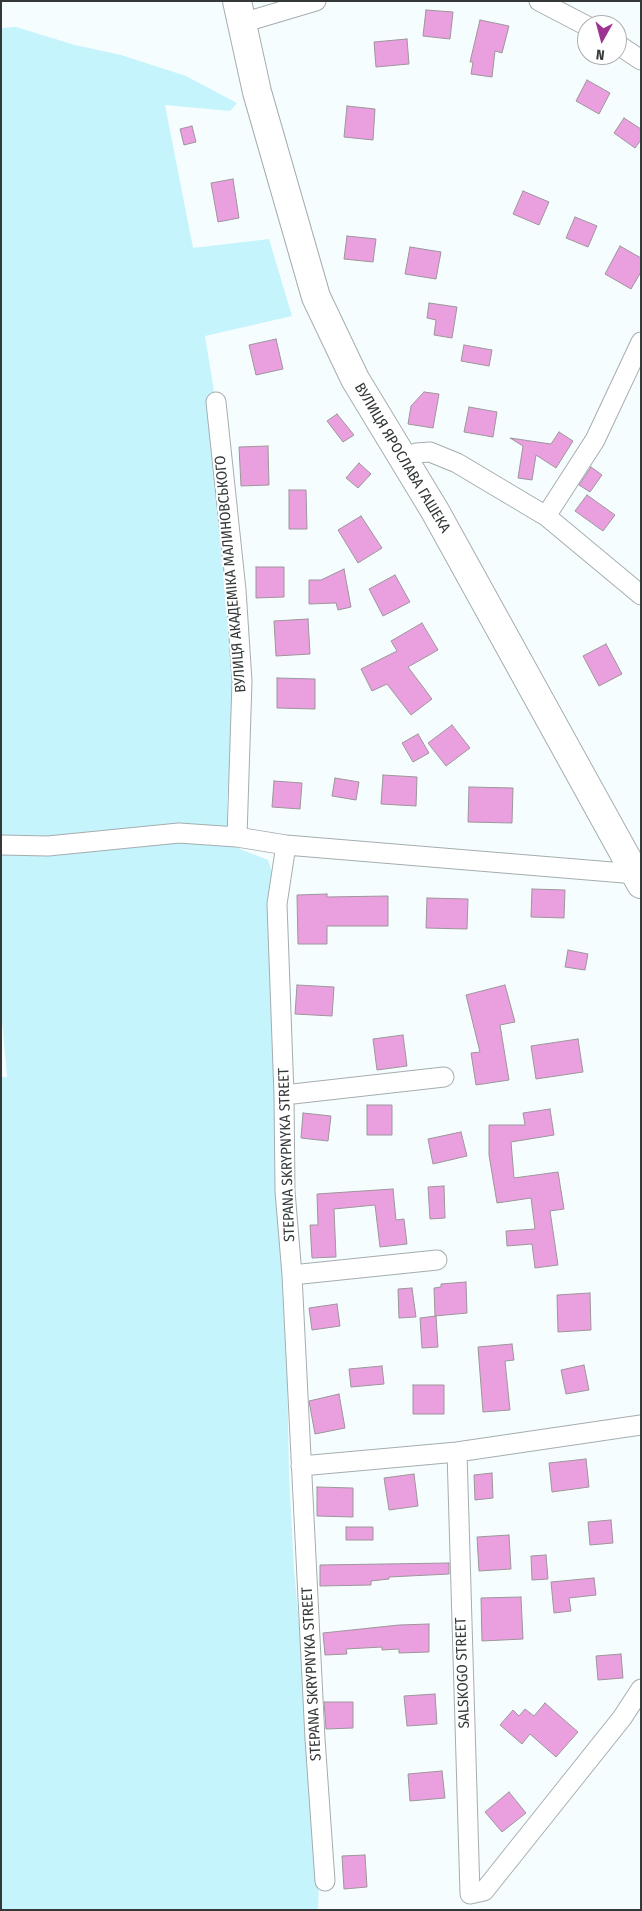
<!DOCTYPE html>
<html>
<head>
<meta charset="utf-8">
<style>
  body { margin:0 }
  #map { position:relative; width:642px; height:1911px; overflow:hidden; background:#f6fdff; font-family:"Fira Sans Condensed",sans-serif }
  canvas { display:block }
  .frame { position:absolute; inset:0; border:2px solid #343838; pointer-events:none }
  .north { position:absolute; left:577px; top:15px; width:50px; height:50px; box-sizing:border-box; background:#fff; border:1px solid #aeafaf; border-radius:50%; rotate:187deg; font-size:14px; font-weight:700; line-height:20px; text-align:center; color:#343838 }
  .north::after { content:''; display:block; margin:auto; width:18px; height:22px; background:#9e3393; clip-path:polygon(50% 0,100% 100%,50% 72%,0 100%) }
</style>
</head>
<body>
<div id="map">
<canvas width="642" height="1911"></canvas>
<div class="frame"></div>
<div class="north">N</div>
</div>
<script>
const c = document.querySelector('canvas').getContext('2d');
c.lineJoin = 'round';
function fillPath(path, color) {
  c.fillStyle = color;
  c.fill(path, 'evenodd');
}
function poly(rows) {
  const path = new Path2D();
  for (const r of rows) {
    path.moveTo(r[0], r[1]);
    for (let i = 2; i < r.length; i += 2) path.lineTo(r[i], r[i + 1]);
  }
  return path;
}
function stroke(path, color, width, dash) {
  c.strokeStyle = color;
  c.lineWidth = width;
  c.lineCap = dash ? 'butt' : 'round';
  c.setLineDash(dash || []);
  c.stroke(path);
}
function label(font, color, halo, rows, align = 'center') {
  c.font = font + ' "Fira Sans Condensed",sans-serif';
  c.lineWidth = 4;
  c.setLineDash([]);
  c.textBaseline = 'middle';
  c.strokeStyle = halo;
  c.fillStyle = color;
  for (const [text, x, y, turn = 0] of rows) {
    c.save();
    c.translate(x, y);
    c.rotate((+turn || 0) * Math.PI / 180);
    c.textAlign = isNaN(turn) ? turn : align;
    if (halo) c.strokeText(text, 0, 0);
    c.fillText(text, 0, 0);
    c.restore();
  }
}
fillPath(poly([
  [16,27,75,45,121,55,186,76,237,103,230,111,165,105,193,248,269,239,292,316,205,336,219,422,235,636,234,725,227,799,227,823,231,837,240,849,268,860,275,881,274,1093,286,1308,289,1474,294,1569,320,1852,318,1910,1,1910,1,1077,7,1077,1,1008,1,28]
]), '#c5f4fd');
const building = poly([
  [426,10,453,12,450,39,423,36,426,10],
  [480,20,509,26,502,53,495,51,492,77,471,74,473,62,470,62,480,20],
  [407,39,409,64,376,67,374,42,407,39],
  [587,80,610,93,599,114,576,101,587,80],
  [347,106,375,109,373,140,344,137,347,106],
  [624,118,641,129,641,140,635,148,614,133,624,118],
  [192,126,196,142,184,145,180,129,192,126],
  [233,179,239,218,218,222,211,183,233,179],
  [523,191,549,202,539,225,513,214,523,191],
  [575,217,597,226,588,247,566,238,575,217],
  [347,236,376,239,373,262,344,259,347,236],
  [620,246,641,258,641,272,631,289,605,274,620,246],
  [410,247,441,252,436,279,405,274,410,247],
  [429,303,457,307,452,338,434,335,436,320,427,318,429,303],
  [276,339,283,369,256,375,249,345,276,339],
  [464,345,492,350,489,366,461,361,464,345],
  [424,392,439,394,433,428,408,424,411,406,424,392],
  [469,407,497,412,493,437,464,432,469,407],
  [337,414,354,435,343,442,327,421,337,414],
  [559,432,573,441,556,468,536,455,532,480,518,478,523,446,510,438,551,444,559,432],
  [268,446,269,485,241,486,239,447,268,446],
  [359,463,371,474,358,488,346,478,359,463],
  [591,467,602,475,590,492,579,485,591,467],
  [289,490,306,490,307,529,289,529,289,490],
  [587,495,615,515,603,531,575,511,587,495],
  [361,516,382,548,358,563,338,530,361,516],
  [256,567,284,567,284,597,256,598,256,567],
  [344,569,351,607,338,610,336,603,309,604,309,580,321,580,344,569],
  [395,575,410,602,383,616,369,589,395,575],
  [308,619,310,654,276,656,274,621,308,619],
  [422,623,438,650,408,667,432,699,411,715,387,684,372,691,361,669,397,651,391,641,422,623],
  [606,644,622,674,599,686,583,656,606,644],
  [277,678,315,679,315,709,277,708,277,678],
  [452,725,470,748,446,766,428,743,452,725],
  [418,734,429,753,413,762,402,743,418,734],
  [383,775,417,777,416,806,381,804,383,775],
  [335,778,359,782,356,800,332,796,335,778],
  [274,781,302,783,300,809,272,807,274,781],
  [469,787,513,788,512,823,468,822,469,787],
  [532,889,565,890,564,918,531,917,532,889],
  [327,894,327,897,388,896,388,926,327,926,327,944,298,944,297,895,327,894],
  [427,898,468,899,467,929,426,928,427,898],
  [568,950,588,954,585,970,565,967,568,950],
  [297,985,334,987,332,1016,295,1014,297,985],
  [505,985,515,1022,500,1025,509,1080,476,1085,471,1053,480,1052,466,995,505,985],
  [403,1035,407,1066,377,1070,373,1039,403,1035],
  [578,1039,583,1072,536,1079,531,1046,578,1039],
  [367,1105,392,1105,392,1135,367,1135,367,1105],
  [550,1109,554,1135,511,1142,514,1178,558,1172,564,1209,550,1211,558,1265,535,1268,532,1244,507,1246,506,1231,535,1229,531,1198,497,1203,489,1155,489,1125,525,1125,523,1113,550,1109],
  [303,1113,331,1116,328,1141,301,1138,303,1113],
  [461,1132,467,1156,433,1164,428,1139,461,1132],
  [444,1186,445,1218,430,1219,428,1187,444,1186],
  [393,1189,396,1220,404,1219,407,1244,380,1247,375,1205,334,1209,336,1257,312,1258,310,1225,318,1225,317,1194,393,1189],
  [466,1282,467,1313,435,1316,434,1288,441,1287,441,1284,466,1282],
  [412,1288,416,1317,399,1318,398,1289,412,1288],
  [590,1293,591,1330,558,1332,557,1295,590,1293],
  [337,1304,340,1326,312,1330,309,1308,337,1304],
  [436,1316,438,1347,422,1348,420,1318,436,1316],
  [512,1344,514,1360,505,1361,510,1410,483,1412,478,1347,512,1344],
  [584,1365,589,1390,566,1394,561,1370,584,1365],
  [382,1366,384,1384,351,1387,349,1369,382,1366],
  [413,1385,444,1385,444,1414,413,1414,413,1385],
  [339,1394,345,1428,315,1434,309,1401,339,1394],
  [586,1459,589,1487,552,1492,549,1463,586,1459],
  [492,1473,493,1498,475,1500,474,1475,492,1473],
  [414,1474,418,1506,389,1510,384,1478,414,1474],
  [317,1487,353,1488,353,1517,317,1516,317,1487],
  [611,1520,613,1543,590,1545,588,1522,611,1520],
  [346,1527,373,1527,373,1540,346,1540,346,1527],
  [509,1535,511,1569,479,1571,477,1537,509,1535],
  [546,1555,548,1579,532,1580,531,1556,546,1555],
  [449,1563,449,1574,389,1577,389,1579,371,1581,371,1585,320,1586,320,1565,449,1563],
  [594,1578,596,1595,569,1598,571,1611,554,1613,551,1582,594,1578],
  [521,1597,523,1639,482,1641,481,1598,521,1597],
  [429,1624,429,1652,399,1653,399,1649,382,1650,382,1647,346,1649,347,1654,325,1655,323,1633,399,1625,429,1624],
  [621,1654,623,1678,598,1680,596,1656,621,1654],
  [435,1694,437,1724,407,1726,404,1696,435,1694],
  [324,1702,353,1702,353,1728,326,1729,324,1702],
  [545,1703,578,1732,556,1757,530,1734,522,1744,500,1725,513,1710,519,1716,525,1709,534,1716,545,1703],
  [442,1771,445,1798,410,1801,408,1774,442,1771],
  [509,1792,526,1813,502,1832,485,1812,509,1792],
  [365,1855,367,1887,344,1889,342,1856,365,1855]
]);
fillPath(building, '#eaa0de');
stroke(building, '#9c969b', 1);
const street = poly([
  [539,1,587,26],
  [242,23,316,1],
  [617,44,641,60],
  [216,402,236,590,242,681,237,837,286,845,636,874],
  [404,460,416,453,430,452,457,463,546,516,641,595],
  [546,516,595,440,641,342],
  [1,845,48,846,179,833,237,837],
  [286,845,277,904,284,1095,285,1191,292,1275,315,1739,325,1881],
  [284,1095,444,1077],
  [292,1275,437,1260],
  [457,1452,470,1894,484,1891,622,1718,641,1689],
  [301,1466,457,1452,641,1425]
]);
const primary = poly([
  [237,1,257,92,316,297,355,379,435,511,641,884]
]);
stroke(street, '#a5adaf', 21);
stroke(primary, '#a5adaf', 30);
stroke(street, '#fff', 19);
stroke(primary, '#fff', 28);
label('15px', '#343838', '#fff', [
  ["ВУЛИЦЯ ЯРОСЛАВА ГАШЕКА",402,458,59],
  ["ВУЛИЦЯ АКАДЕМІКА МАЛИНОВСЬКОГО",231,574,-95],
  ["STEPANA SKRYPNYKA STREET",287,1155,-92],
  ["SALSKOGO STREET",463,1673,-92],
  ["STEPANA SKRYPNYKA STREET",312,1674,-93]
]);
</script>
</body>
</html>
